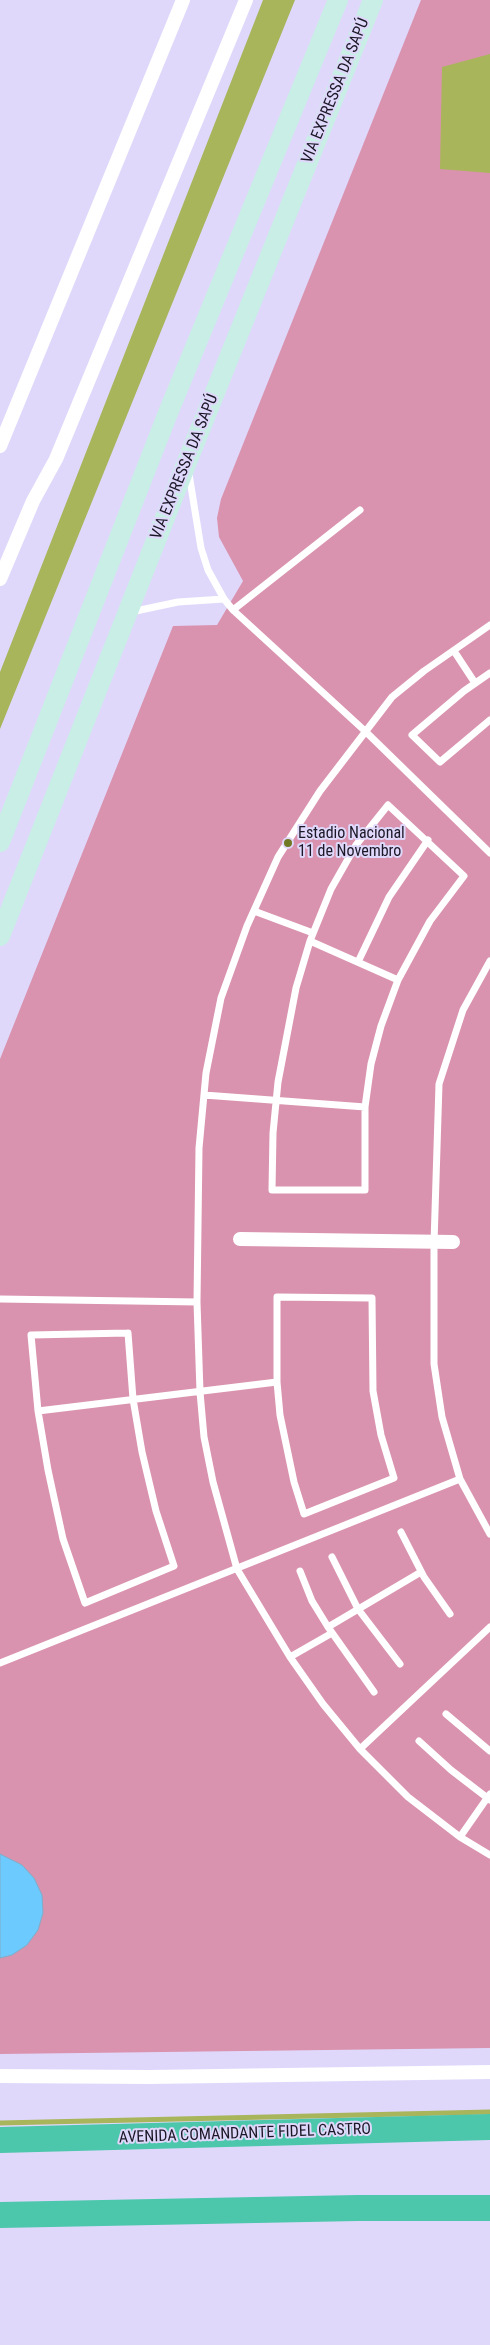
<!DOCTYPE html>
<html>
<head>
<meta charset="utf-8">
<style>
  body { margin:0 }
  canvas { display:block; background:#dfd8fb }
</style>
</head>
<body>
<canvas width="490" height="2345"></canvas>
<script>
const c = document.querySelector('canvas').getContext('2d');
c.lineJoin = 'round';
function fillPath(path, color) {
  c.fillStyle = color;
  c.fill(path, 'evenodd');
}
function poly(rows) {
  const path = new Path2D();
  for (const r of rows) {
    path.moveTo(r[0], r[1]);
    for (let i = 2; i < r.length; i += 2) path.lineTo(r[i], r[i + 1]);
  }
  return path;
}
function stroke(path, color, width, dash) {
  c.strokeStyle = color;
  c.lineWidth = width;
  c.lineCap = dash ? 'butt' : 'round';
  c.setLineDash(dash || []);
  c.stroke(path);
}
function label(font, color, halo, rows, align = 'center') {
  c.font = font + ' "Roboto Condensed",sans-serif';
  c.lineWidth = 4;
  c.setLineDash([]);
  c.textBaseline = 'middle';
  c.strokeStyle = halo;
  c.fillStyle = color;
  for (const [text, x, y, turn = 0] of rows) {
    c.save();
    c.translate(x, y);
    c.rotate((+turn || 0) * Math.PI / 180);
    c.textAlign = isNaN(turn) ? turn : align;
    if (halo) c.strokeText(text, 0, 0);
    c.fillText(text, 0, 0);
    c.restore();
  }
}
fillPath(poly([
  [421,0,490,0,490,2048,0,2054,0,1059,173,626,217,625,243,581,219,537,217,518,221,499]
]), '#da93ae');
fillPath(poly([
  [263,0,295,0,0,729,0,672],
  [490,54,490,173,440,169,442,67]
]), '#a9b55b');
stroke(poly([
  [0,2123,490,2112]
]), '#a9b55b', 5);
const building = poly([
  [0,1854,22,1865,34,1878,42,1895,43,1913,38,1930,27,1945,12,1955,0,1958,0,1854]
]);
fillPath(building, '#6dcafe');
stroke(building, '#80acc7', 1);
stroke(poly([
  [189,474,201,548,208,570,224,599,233,610,365,731,490,853],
  [233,610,360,510],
  [131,612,178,602,224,599],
  [490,625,424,671,392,697,320,791,278,857,247,926,221,998,206,1073,199,1148,197,1302,200,1392,204,1437,213,1482,237,1569,290,1657,323,1704,360,1749,408,1797,460,1837,490,1855],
  [454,651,475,683],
  [490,673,464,691,412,735,440,762,490,720],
  [388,805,464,876,430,921,398,980,381,1026,371,1064,365,1107,365,1190,272,1190,273,1133,278,1082,296,988,310,941,331,889,356,845,388,805],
  [254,911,313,933],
  [310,941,398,980],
  [490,961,463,1010,439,1084,434,1243,434,1364,442,1417,460,1479,490,1534],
  [358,962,389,897,428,840],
  [204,1095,365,1107],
  [277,1297,372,1298,373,1391,381,1435,394,1478,304,1514,294,1482,280,1415,277,1382,277,1297],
  [0,1299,197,1302],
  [128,1333,133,1399,142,1452,156,1511,174,1566,85,1603,63,1539,48,1470,38,1411,31,1335,128,1333],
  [38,1411,277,1382],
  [401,1532,424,1577,450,1614],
  [332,1557,358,1609,400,1664],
  [300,1571,312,1601,328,1627,374,1692],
  [328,1627,421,1572],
  [290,1657,332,1633],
  [0,1663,460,1479],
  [446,1714,490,1751],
  [419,1741,451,1770,490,1800],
  [360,1749,490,1627],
  [460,1837,490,1794]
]), '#fff', 7);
stroke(poly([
  [0,446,183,0],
  [0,579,33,501,56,459,246,0],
  [240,1239,453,1242],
  [0,2076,149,2077,490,2072]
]), '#fff', 14);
stroke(poly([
  [0,842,168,413,338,0],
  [0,936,187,462,373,0]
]), '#c9eee6', 20);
stroke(poly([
  [0,2140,490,2127],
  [0,2215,358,2208,490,2208]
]), '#4cc7ab', 26);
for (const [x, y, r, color] of [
  [288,843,5,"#707924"]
]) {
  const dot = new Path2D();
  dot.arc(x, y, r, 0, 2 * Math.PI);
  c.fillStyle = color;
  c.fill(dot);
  stroke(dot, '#dfd8fb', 2);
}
label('16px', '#1b1726', '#dfd8fb', [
  ["VIA EXPRESSA DA SAPÚ",336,91,-68],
  ["VIA EXPRESSA DA SAPÚ",185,467,-68],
  ["AVENIDA COMANDANTE FIDEL CASTRO",245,2134,-2]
]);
label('16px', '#1b1726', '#dfd8fb', [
  ["Estadio Nacional",298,834],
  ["11 de Novembro",298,852]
], 'left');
</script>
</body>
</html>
